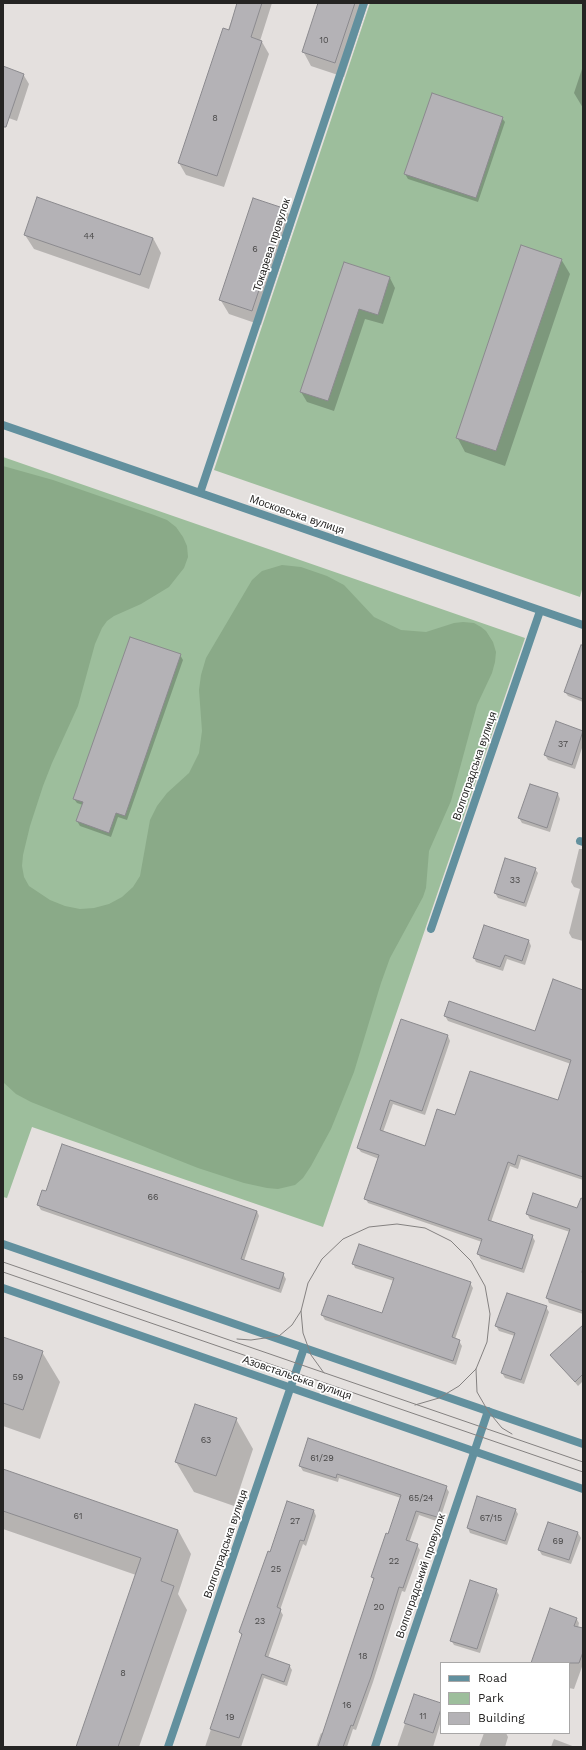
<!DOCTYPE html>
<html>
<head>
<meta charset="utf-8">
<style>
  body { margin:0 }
  #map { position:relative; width:586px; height:1750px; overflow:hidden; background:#e4e0de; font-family:"Work Sans",sans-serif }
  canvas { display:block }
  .frame { position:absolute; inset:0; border:4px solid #252423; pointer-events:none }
  .legend { position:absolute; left:440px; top:1662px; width:130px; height:72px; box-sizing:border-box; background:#fff; border:1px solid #a8a7a7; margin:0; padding:5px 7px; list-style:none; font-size:12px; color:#252423 }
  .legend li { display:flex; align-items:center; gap:8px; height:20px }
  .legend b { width:20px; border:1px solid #a8a7a7 }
</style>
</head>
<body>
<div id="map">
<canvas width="586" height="1750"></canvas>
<div class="frame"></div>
<ul class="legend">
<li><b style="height:5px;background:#62909e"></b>Road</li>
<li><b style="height:11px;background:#9dbe9c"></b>Park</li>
<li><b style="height:11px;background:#b4b2b6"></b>Building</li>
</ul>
</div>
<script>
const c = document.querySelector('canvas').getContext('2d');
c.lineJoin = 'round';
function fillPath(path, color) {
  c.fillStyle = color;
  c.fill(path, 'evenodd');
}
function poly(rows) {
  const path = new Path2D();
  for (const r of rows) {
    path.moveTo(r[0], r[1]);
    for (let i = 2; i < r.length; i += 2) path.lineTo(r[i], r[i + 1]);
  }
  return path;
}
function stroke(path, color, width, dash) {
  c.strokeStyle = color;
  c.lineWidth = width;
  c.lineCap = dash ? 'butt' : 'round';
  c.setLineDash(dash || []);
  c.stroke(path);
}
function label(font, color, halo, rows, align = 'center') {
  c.font = font + ' "Work Sans",sans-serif';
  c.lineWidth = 3.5;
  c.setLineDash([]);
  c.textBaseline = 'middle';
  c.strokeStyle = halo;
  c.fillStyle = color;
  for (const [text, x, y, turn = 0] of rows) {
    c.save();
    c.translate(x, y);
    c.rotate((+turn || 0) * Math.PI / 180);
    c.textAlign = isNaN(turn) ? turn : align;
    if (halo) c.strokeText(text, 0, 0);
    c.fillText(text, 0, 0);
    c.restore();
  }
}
fillPath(poly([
  [370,3,583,3,583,586,580,597,214,470],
  [3,457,525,638,323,1227,32,1127,7,1198,3,1197]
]), '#9dbe9c');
fillPath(poly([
  [3,466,53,480,154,515,167,520,176,527,183,537,187,546,188,557,184,568,169,587,141,604,114,616,107,621,102,628,95,644,78,706,52,763,43,786,30,826,23,855,22,866,24,877,29,886,50,900,65,906,80,909,94,908,109,904,122,897,133,887,140,876,150,820,157,806,167,793,189,773,199,753,202,731,199,690,201,675,206,658,252,580,262,571,282,565,301,567,327,576,344,585,374,617,401,630,426,632,454,623,463,622,474,623,481,627,486,631,493,642,496,652,495,662,492,673,477,705,451,801,429,851,426,888,423,897,390,958,381,983,354,1072,331,1129,311,1166,303,1178,295,1185,278,1189,267,1188,244,1183,198,1168,31,1102,16,1094,3,1082]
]), '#8aaa88');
fillPath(poly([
  [238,3,272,3,260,41,262,42,269,54,224,187,186,175,179,163],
  [319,3,368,3,344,77,311,66,303,51],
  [583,66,583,108,574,93],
  [3,67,23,74,29,84,17,121,3,116],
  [502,118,505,122,478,202,408,179,405,174],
  [286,209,294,224,261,325,229,314,220,299],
  [25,235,153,238,161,253,149,289,34,249],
  [561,259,570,274,505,466,465,452,457,437],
  [345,263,390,278,395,288,383,324,365,319,334,411,307,402,301,392],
  [180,655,183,660,127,820,118,817,111,837,80,826,77,821,83,805,77,803,74,799],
  [583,666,583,702,568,696,565,692],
  [556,722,583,732,583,745,575,769,548,760,545,755],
  [530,785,558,794,560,799,550,832,522,823,519,818],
  [579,849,583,849,583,941,572,938,569,933,580,889,574,887,571,882],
  [535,869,538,873,526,907,498,898,495,893],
  [484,926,529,941,531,946,525,965,507,959,503,971,476,962,474,958],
  [583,991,583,1180,521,1159,518,1169,510,1166,491,1222,532,1236,535,1241,524,1273,481,1259,478,1254,482,1242,368,1203,366,1199,379,1159,361,1152,358,1148,401,1021,448,1036,450,1041,425,1115,393,1104,383,1132,425,1147,455,1116,558,1101,571,1064,448,1021,445,1016,450,1003,536,1032],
  [38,1205,257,1211,259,1216,244,1261,283,1274,286,1279,281,1293,41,1210],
  [583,1211,583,1314,549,1303,547,1298,570,1232,530,1219,527,1214],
  [353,1263,470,1283,473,1288,455,1339,459,1341,462,1346,456,1365,325,1320,322,1315,382,1314,394,1281,355,1268],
  [546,1307,549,1312,524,1384,505,1378,502,1373,515,1336,499,1331,496,1326],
  [583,1327,583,1381,578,1386,552,1355],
  [3,1339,42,1352,60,1382,40,1439,3,1426],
  [236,1419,253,1449,234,1506,194,1492,176,1462],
  [300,1466,446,1487,449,1492,439,1522,419,1515,409,1543,417,1545,420,1550,405,1592,402,1591,373,1682,356,1730,353,1729,347,1747,316,1747,321,1733,323,1734,374,1581,372,1577,389,1535,401,1498,339,1478,338,1482,303,1471],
  [3,1470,178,1530,191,1554,178,1594,187,1610,139,1747,77,1747,136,1575,3,1529],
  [515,1509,518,1514,507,1545,470,1533,468,1528],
  [314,1511,316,1516,306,1546,303,1544,280,1610,283,1615,268,1658,289,1665,292,1670,287,1686,264,1678,241,1747,205,1747,242,1637,240,1632,271,1553],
  [548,1523,578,1533,581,1538,571,1564,542,1555,539,1550],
  [496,1590,499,1595,480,1653,454,1645,451,1640],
  [576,1618,579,1623,578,1628,583,1630,583,1664,574,1689,569,1688,569,1663,532,1663],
  [415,1695,441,1704,441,1721,433,1747,397,1747],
  [484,1733,506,1733,508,1737,505,1747,479,1747],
  [554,1739,575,1747,551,1747]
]), '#0003');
const building = poly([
  [237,3,262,3,251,37,262,41,217,176,178,163,223,28,229,30,237,3],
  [318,3,355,3,335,63,302,52,318,3],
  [3,66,24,74,6,127,3,127,3,66],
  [432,93,503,117,476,198,404,174,432,93],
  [37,197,153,238,140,275,24,235,37,197],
  [253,198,286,209,252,311,219,300,253,198],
  [521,245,562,259,496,451,456,438,521,245],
  [344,262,390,277,378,315,359,309,328,401,300,392,344,262],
  [130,637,181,654,125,816,116,813,109,833,76,821,83,802,73,799,130,637],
  [581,645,583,645,583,699,564,692,581,645],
  [556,721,583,731,572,765,544,755,556,721],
  [530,784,558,793,547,828,518,818,530,784],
  [505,858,536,868,524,903,494,893,505,858],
  [484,925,529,940,522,961,505,955,500,967,473,958,484,925],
  [553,979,583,990,583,1177,518,1155,515,1165,508,1162,488,1220,533,1235,522,1269,477,1254,482,1239,364,1199,379,1155,357,1148,401,1019,448,1035,422,1111,390,1100,380,1130,425,1146,437,1109,455,1115,470,1071,558,1100,571,1060,444,1016,449,1001,535,1031,553,979],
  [62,1144,257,1211,241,1259,284,1273,279,1289,37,1205,42,1190,46,1191,62,1144],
  [533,1193,577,1208,581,1198,583,1199,583,1268,582,1272,583,1275,583,1311,546,1298,570,1229,526,1214,533,1193],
  [359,1244,471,1282,452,1337,460,1340,453,1361,321,1315,328,1295,382,1313,394,1278,352,1264,359,1244],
  [507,1293,547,1306,521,1380,501,1373,515,1333,495,1326,507,1293],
  [583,1325,583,1374,575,1382,550,1355,583,1325],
  [3,1337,43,1351,23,1410,3,1403,3,1337],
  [195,1404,237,1418,216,1476,175,1462,195,1404],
  [308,1438,447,1486,437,1517,416,1511,406,1540,418,1544,403,1588,399,1587,371,1677,353,1726,351,1725,343,1747,318,1747,374,1578,371,1577,386,1533,388,1534,401,1495,337,1474,336,1478,299,1466,308,1438],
  [3,1469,178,1530,161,1581,174,1586,118,1747,76,1747,141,1558,3,1511,3,1469],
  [477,1496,516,1509,505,1541,467,1528,477,1496],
  [287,1501,314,1510,304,1541,300,1540,277,1607,281,1609,265,1656,290,1665,284,1682,262,1674,239,1738,210,1729,242,1634,239,1632,268,1551,270,1552,287,1501],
  [548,1522,578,1532,569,1560,538,1550,548,1522],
  [470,1580,497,1589,477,1649,450,1641,470,1580],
  [550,1608,577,1618,574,1626,583,1628,583,1652,579,1663,531,1663,550,1608],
  [414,1694,441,1703,441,1709,433,1733,404,1723,414,1694]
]);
fillPath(building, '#b4b2b6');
stroke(building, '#8b8a8e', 1);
stroke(poly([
  [3,425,583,625],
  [200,493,364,3],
  [580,841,583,842],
  [431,929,540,611],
  [168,1747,304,1348],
  [375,1747,488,1411]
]), '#62909e', 8);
stroke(poly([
  [3,1244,583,1444],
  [3,1288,583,1489]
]), '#62909e', 8);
stroke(poly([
  [3,1262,583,1462],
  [3,1272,583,1472],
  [237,1339,251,1340,279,1336,292,1325,301,1311],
  [476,1369,477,1392,488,1411,502,1428,512,1434],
  [324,1373,311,1355,303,1333,301,1311,308,1283,322,1259,343,1239,369,1227,397,1224,425,1228,451,1241,471,1261,485,1286,490,1314,487,1342,476,1369,459,1386,439,1398,415,1405]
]), '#848180', 1);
label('9px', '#494848', null, [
  ["10",324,40],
  ["8",215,118],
  ["44",89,236],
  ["6",255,249],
  ["37",563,744],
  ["33",515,880],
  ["66",153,1197],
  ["59",18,1377],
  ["63",206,1440],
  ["61/29",322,1458],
  ["65/24",421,1498],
  ["61",78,1516],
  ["67/15",491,1518],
  ["27",295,1521],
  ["69",558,1541],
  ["22",394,1561],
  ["25",276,1569],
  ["20",379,1607],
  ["23",260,1621],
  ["18",363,1656],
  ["8",123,1673],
  ["16",347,1705],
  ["11",423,1716],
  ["19",230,1717]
]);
label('11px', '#252423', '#fff', [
  ["Токарева провулок",272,245,-72],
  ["Московська вулиця",297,515,19],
  ["Волгоградська вулиця",475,766,-71],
  ["Азовстальська вулиця",297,1378,19],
  ["Волгоградська вулиця",226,1544,-71],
  ["Волгоградський провулок",421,1576,-71]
]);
</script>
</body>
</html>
